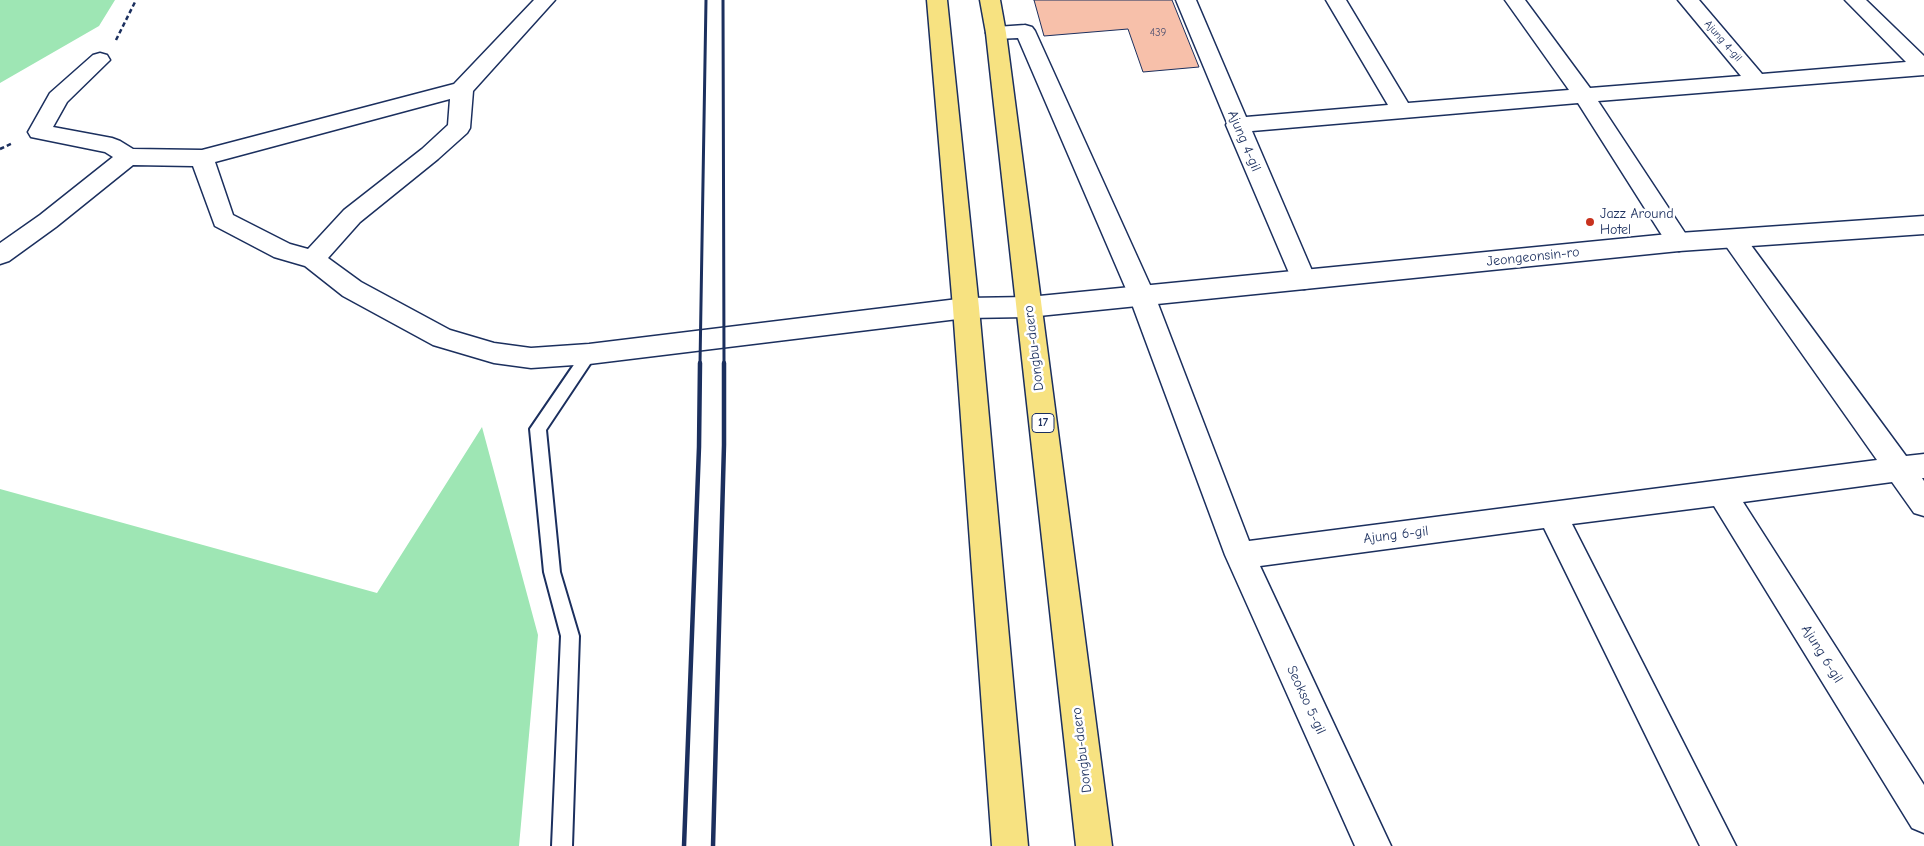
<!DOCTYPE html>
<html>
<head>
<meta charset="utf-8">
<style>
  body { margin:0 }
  canvas { display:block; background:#fff }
</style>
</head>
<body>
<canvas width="1924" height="846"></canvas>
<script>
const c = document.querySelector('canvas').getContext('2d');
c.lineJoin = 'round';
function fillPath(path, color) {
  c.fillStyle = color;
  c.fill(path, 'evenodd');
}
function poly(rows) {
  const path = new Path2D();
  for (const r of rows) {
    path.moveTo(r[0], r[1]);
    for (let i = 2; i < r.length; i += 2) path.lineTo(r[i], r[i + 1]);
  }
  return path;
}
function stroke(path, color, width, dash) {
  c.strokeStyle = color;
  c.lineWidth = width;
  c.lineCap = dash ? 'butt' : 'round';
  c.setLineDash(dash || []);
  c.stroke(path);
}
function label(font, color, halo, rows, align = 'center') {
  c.font = font + ' "Comic Neue",sans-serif';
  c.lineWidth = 5;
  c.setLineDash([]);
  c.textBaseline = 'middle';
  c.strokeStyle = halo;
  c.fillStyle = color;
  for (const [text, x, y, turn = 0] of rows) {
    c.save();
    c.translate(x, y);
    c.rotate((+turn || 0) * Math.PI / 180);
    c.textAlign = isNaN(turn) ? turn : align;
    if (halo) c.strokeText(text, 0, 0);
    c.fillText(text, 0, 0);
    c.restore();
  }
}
fillPath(poly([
  [0,0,115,0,99,26,0,83],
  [482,427,538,635,519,846,0,846,0,489,377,593]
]), '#9ee6b4');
const building = poly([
  [1034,0,1172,0,1199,67,1143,72,1128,29,1044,36,1034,0]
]);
fillPath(building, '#f7c0aa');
stroke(building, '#1b2f5e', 1);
const lane = poly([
  [589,348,594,350,596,354,594,358,546,430,560,572,579,636,572,846,552,846,561,636,544,572,530,429,584,350,589,348]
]);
const street = poly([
  [534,0,555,0,473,91,470,128,467,133,438,159,360,222,328,258,361,282,450,330,494,343,531,348,589,344,966,298,975,301,979,308,975,315,966,318,589,364,531,368,494,363,433,345,343,296,305,266,274,257,215,226,193,166,133,165,56,227,9,261,0,264,0,243,40,215,113,157,105,152,31,137,28,132,50,93,93,55,100,53,107,55,110,60,67,102,53,127,112,138,120,141,133,149,202,150,454,84,534,0],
  [450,99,448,125,422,149,344,210,308,249,290,244,233,215,215,162,450,99],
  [1176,0,1196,0,1246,117,1388,105,1326,0,1346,0,1408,103,1569,90,1505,0,1525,0,1590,88,1741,76,1678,0,1699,0,1762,74,1906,62,1845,0,1866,0,1924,56,1924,75,1598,101,1691,242,1688,248,1679,251,1670,248,1578,103,1252,131,1316,280,1313,287,1304,289,1295,287,1292,280,1226,125,1227,123,1176,0],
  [1025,25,1032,27,1035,31,1155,296,1249,541,1877,460,1721,239,1724,233,1733,230,1742,233,1906,456,1924,454,1924,478,1922,478,1924,481,1924,516,1914,513,1892,482,1743,502,1924,785,1924,833,1912,828,1714,506,1572,524,1736,846,1700,846,1544,528,1260,566,1391,846,1355,846,1225,555,1129,296,1018,38,996,39,989,37,986,33,989,29,996,27,1025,25]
]);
const secondary = poly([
  [1924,216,1924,234,1679,251,1029,317,966,318,957,315,953,308,957,301,966,298,1029,297,1679,233,1924,216]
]);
const primary = poly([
  [927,0,947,0,979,308,1028,846,992,846,953,308,927,0],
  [980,0,1000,0,1006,33,1112,846,1076,846,986,33,980,0]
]);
stroke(lane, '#1b2f5e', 4);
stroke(street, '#1b2f5e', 3);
stroke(secondary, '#1b2f5e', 3);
stroke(primary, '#1b2f5e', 3);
stroke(poly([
  [116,40,136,0],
  [0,149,13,143]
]), '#1b2f5e', 2.5, [4.5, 3]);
fillPath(lane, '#fff');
fillPath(street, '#fff');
fillPath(secondary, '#fff');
fillPath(primary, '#f7e281');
stroke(poly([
  [723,0,724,364],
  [700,364,706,0]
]), '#1b2f5e', 3);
stroke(poly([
  [684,846,699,447,700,363],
  [713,846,724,445,724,363]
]), '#1b2f5e', 4.5);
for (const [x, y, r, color] of [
  [1590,222,5,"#c8321e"]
]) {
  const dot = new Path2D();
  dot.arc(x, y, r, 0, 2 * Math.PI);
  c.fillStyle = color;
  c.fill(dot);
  stroke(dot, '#fff', 2);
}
label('11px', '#525371', null, [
  ["439",1158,33]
]);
label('11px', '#1b2f5e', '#fff', [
  ["Ajung 4-gil",1723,41,49]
]);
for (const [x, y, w] of [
  [1043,423,22]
]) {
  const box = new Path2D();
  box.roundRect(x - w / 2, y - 9.5, w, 19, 4);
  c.fillStyle = '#fff';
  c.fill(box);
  stroke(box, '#1b2f5e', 1);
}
label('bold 12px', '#1b2f5e', null, [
  ["17",1043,423]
]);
label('14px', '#1b2f5e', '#fff', [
  ["Ajung 4-gil",1244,141,67],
  ["Jeongeonsin-ro",1533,257,-6],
  ["Dongbu-daero",1034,348,-97],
  ["Ajung 6-gil",1396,535,-7],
  ["Ajung 6-gil",1822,654,58],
  ["Seokso 5-gil",1306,700,65],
  ["Dongbu-daero",1082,750,-97]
]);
label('14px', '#1b2f5e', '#fff', [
  ["Jazz Around",1600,214],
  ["Hotel",1600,230]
], 'left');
</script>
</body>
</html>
